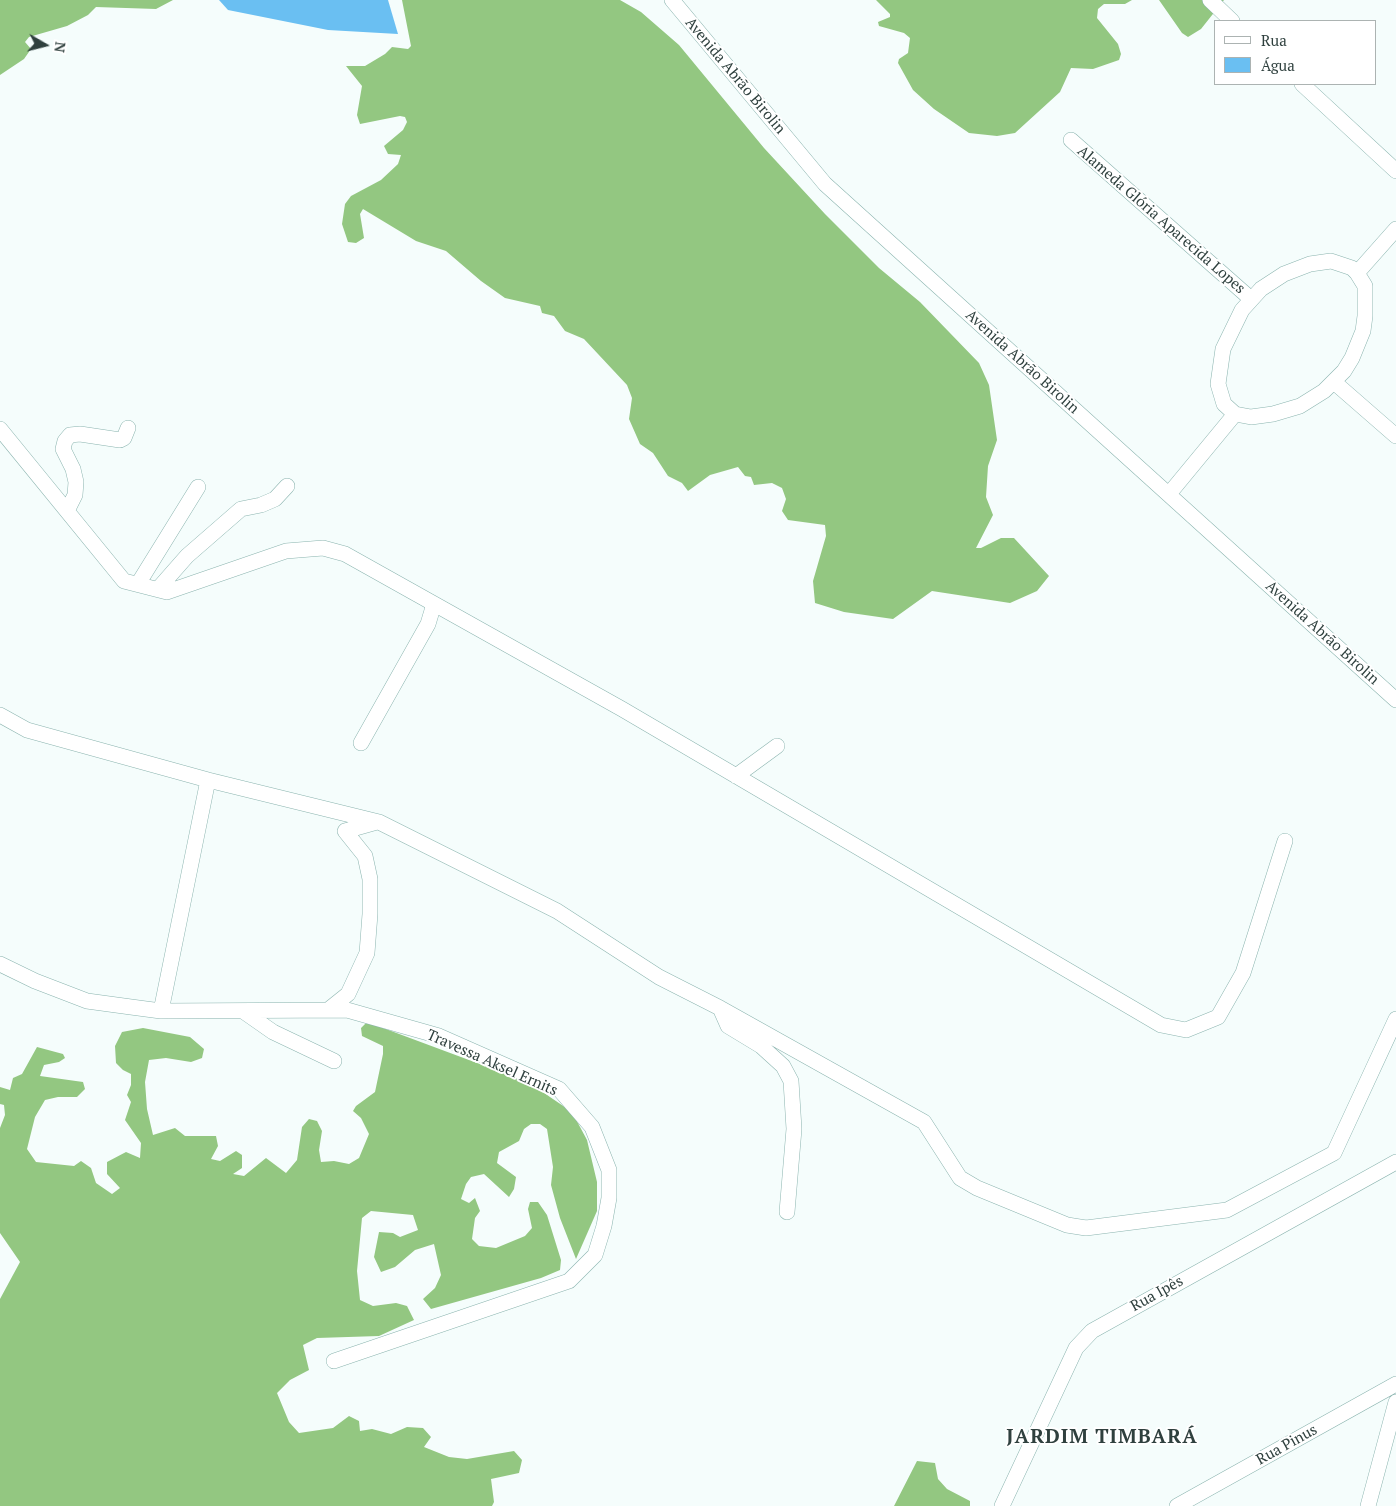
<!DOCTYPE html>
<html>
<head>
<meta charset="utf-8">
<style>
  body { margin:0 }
  #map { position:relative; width:1396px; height:1506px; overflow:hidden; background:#f5fdfc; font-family:"PT Serif",serif }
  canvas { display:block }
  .legend { position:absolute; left:1214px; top:20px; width:162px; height:65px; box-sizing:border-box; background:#fff; border:1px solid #acb3b2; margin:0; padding:6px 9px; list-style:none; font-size:15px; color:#2f403e }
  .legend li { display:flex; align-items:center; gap:10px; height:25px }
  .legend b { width:25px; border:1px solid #acb3b2 }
  .north { position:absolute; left:20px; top:20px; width:50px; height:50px; -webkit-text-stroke:4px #fff; paint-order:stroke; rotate:98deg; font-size:14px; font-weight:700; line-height:20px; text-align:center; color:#2f403e }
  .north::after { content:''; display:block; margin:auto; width:18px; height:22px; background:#2f403e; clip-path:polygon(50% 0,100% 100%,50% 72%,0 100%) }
</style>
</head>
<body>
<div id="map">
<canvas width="1396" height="1506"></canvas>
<ul class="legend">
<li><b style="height:6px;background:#fff"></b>Rua</li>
<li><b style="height:14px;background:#6abff2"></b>Água</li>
</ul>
<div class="north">N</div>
</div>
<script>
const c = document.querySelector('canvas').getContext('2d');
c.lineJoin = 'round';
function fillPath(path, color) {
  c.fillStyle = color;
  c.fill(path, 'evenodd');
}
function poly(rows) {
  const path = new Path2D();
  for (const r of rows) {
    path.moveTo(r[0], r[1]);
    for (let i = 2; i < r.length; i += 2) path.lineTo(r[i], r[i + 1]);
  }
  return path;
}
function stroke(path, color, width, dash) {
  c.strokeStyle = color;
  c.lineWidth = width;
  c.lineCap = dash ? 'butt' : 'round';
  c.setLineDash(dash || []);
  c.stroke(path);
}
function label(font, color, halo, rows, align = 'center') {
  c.font = font + ' "PT Serif",serif';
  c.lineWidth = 4;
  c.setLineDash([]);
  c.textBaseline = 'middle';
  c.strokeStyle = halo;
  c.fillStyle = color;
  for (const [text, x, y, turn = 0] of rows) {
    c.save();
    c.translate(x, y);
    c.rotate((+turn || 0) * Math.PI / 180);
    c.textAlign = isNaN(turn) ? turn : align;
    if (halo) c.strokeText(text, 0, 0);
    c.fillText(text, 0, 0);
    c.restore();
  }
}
fillPath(poly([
  [0,0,173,0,156,9,96,7,88,15,67,26,29,37,25,42,31,49,24,59,0,75],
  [402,0,620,0,641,12,679,45,764,148,825,214,879,268,920,302,979,363,989,385,997,440,988,466,986,497,993,515,976,548,981,548,1001,538,1014,538,1049,576,1037,591,1010,603,932,591,893,619,844,612,815,603,813,581,826,536,825,525,788,520,782,511,786,499,782,488,772,483,754,485,751,477,745,476,738,467,710,475,688,491,682,483,668,476,653,453,640,444,629,419,632,398,627,385,584,339,565,331,554,316,542,313,540,306,505,298,481,281,446,251,416,241,363,209,360,214,364,238,356,243,348,242,342,224,345,204,351,196,381,180,398,164,401,155,388,154,384,146,403,130,407,122,405,117,400,116,360,124,357,115,362,86,346,66,365,66,385,54,392,47,408,49,411,46],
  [876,0,1132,0,1125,4,1104,4,1098,9,1097,18,1118,44,1121,54,1119,60,1093,69,1071,68,1060,92,1015,133,997,136,969,133,934,109,913,90,898,63,899,59,908,53,910,38,904,33,879,26,878,22,890,17,890,14],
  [1159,0,1224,0,1201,29,1188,37,1182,33],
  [367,1022,528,1082,572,1112,587,1140,597,1182,597,1211,576,1259,560,1218,551,1185,553,1167,547,1129,540,1124,531,1124,524,1129,519,1141,499,1152,497,1163,516,1177,514,1189,509,1197,484,1174,471,1177,466,1184,461,1199,469,1203,475,1198,480,1211,475,1218,472,1239,479,1246,496,1248,525,1236,532,1228,528,1209,530,1202,538,1202,547,1215,561,1260,560,1270,541,1278,431,1309,423,1299,435,1288,441,1275,434,1244,415,1250,395,1267,381,1272,374,1257,379,1232,393,1233,400,1237,418,1230,413,1215,371,1211,362,1218,357,1271,360,1300,373,1306,396,1303,407,1306,414,1320,379,1336,317,1338,303,1345,309,1370,290,1380,277,1393,289,1422,299,1433,333,1428,349,1416,359,1421,360,1431,372,1429,391,1434,407,1427,423,1428,431,1437,424,1447,449,1457,467,1459,514,1451,522,1460,519,1473,491,1479,494,1502,492,1506,0,1506,0,1299,20,1262,0,1233,0,1128,5,1115,4,1105,0,1104,0,1087,10,1090,13,1078,22,1074,37,1047,63,1054,65,1058,59,1062,44,1065,40,1076,83,1082,85,1089,77,1097,58,1097,45,1100,35,1117,27,1149,36,1162,74,1166,81,1161,91,1168,96,1183,112,1194,120,1188,107,1174,107,1162,126,1152,140,1158,141,1143,125,1120,131,1102,127,1095,131,1085,131,1074,123,1070,116,1063,115,1046,122,1032,143,1028,190,1037,204,1049,202,1058,191,1062,166,1058,149,1060,145,1082,147,1109,153,1135,175,1128,185,1136,216,1136,218,1146,211,1159,220,1161,236,1151,242,1155,242,1168,233,1174,244,1176,266,1158,286,1173,297,1160,302,1127,309,1119,317,1121,322,1131,319,1150,321,1162,334,1161,349,1164,359,1158,369,1134,361,1118,353,1111,356,1106,375,1092,383,1054,383,1046,362,1036,361,1028],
  [917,1461,935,1463,938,1479,947,1489,970,1501,970,1506,894,1506]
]), '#93c781');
fillPath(poly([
  [219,0,388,0,398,34,328,30,228,10]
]), '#6abff2');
const minor = poly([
  [672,0,825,184,1396,700],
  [1210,0,1232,21],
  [1302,84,1396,171],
  [1071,140,1251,299],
  [1331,261,1352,268,1357,273,1365,286,1365,316,1363,331,1352,358,1344,371,1324,391,1300,406,1273,414,1251,417,1235,414,1224,404,1218,384,1223,349,1242,310,1261,289,1284,274,1310,264,1331,261],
  [1357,273,1396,229],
  [1334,382,1396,436],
  [0,429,124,581,167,592,286,551,323,548,345,554,622,709,1161,1025,1186,1030,1218,1017,1243,973,1285,841],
  [1169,494,1235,414],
  [67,511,75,495,76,482,73,469,63,449,65,441,70,435,80,434,120,440,124,438,128,428],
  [138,584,198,487],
  [158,589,187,556,241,509,261,505,275,499,287,486],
  [0,715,27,730,208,780,379,822,557,911,659,977,720,1008,924,1122,960,1178,977,1188,1067,1225,1086,1228,1227,1210,1334,1153,1396,1019],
  [361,743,428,624,434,604],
  [736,776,777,746],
  [0,964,35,981,87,1001,131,1007,161,1011,347,1010,439,1036,559,1089,592,1127,609,1170,609,1198,604,1226,595,1255,569,1281,334,1361],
  [720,1008,728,1026,761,1046,783,1066,791,1081,794,1129,787,1212],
  [328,1010,348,994,367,953,370,914,370,879,365,856,345,831,377,822],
  [161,1011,208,780],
  [243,1011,273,1032,334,1061],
  [1002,1506,1076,1348,1092,1331,1396,1162],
  [1177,1506,1396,1384],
  [1368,1506,1396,1402]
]);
stroke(minor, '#8bb4af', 16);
stroke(minor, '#fff', 15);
label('15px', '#2f403e', '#fff', [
  ["Avenida Abrão Birolin",735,76,50],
  ["Alameda Glória Aparecida Lopes",1161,220,41],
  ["Avenida Abrão Birolin",1022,362,42],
  ["Avenida Abrão Birolin",1322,633,42],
  ["Travessa Aksel Ernits",492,1063,24],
  ["Rua Ipês",1157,1294,-29],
  ["Rua Pinus",1287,1445,-29]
]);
c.letterSpacing = '1px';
label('bold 20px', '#2f403e', '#fff', [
  ["JARDIM TIMBARÁ",1102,1437]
]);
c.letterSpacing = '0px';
</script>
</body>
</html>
